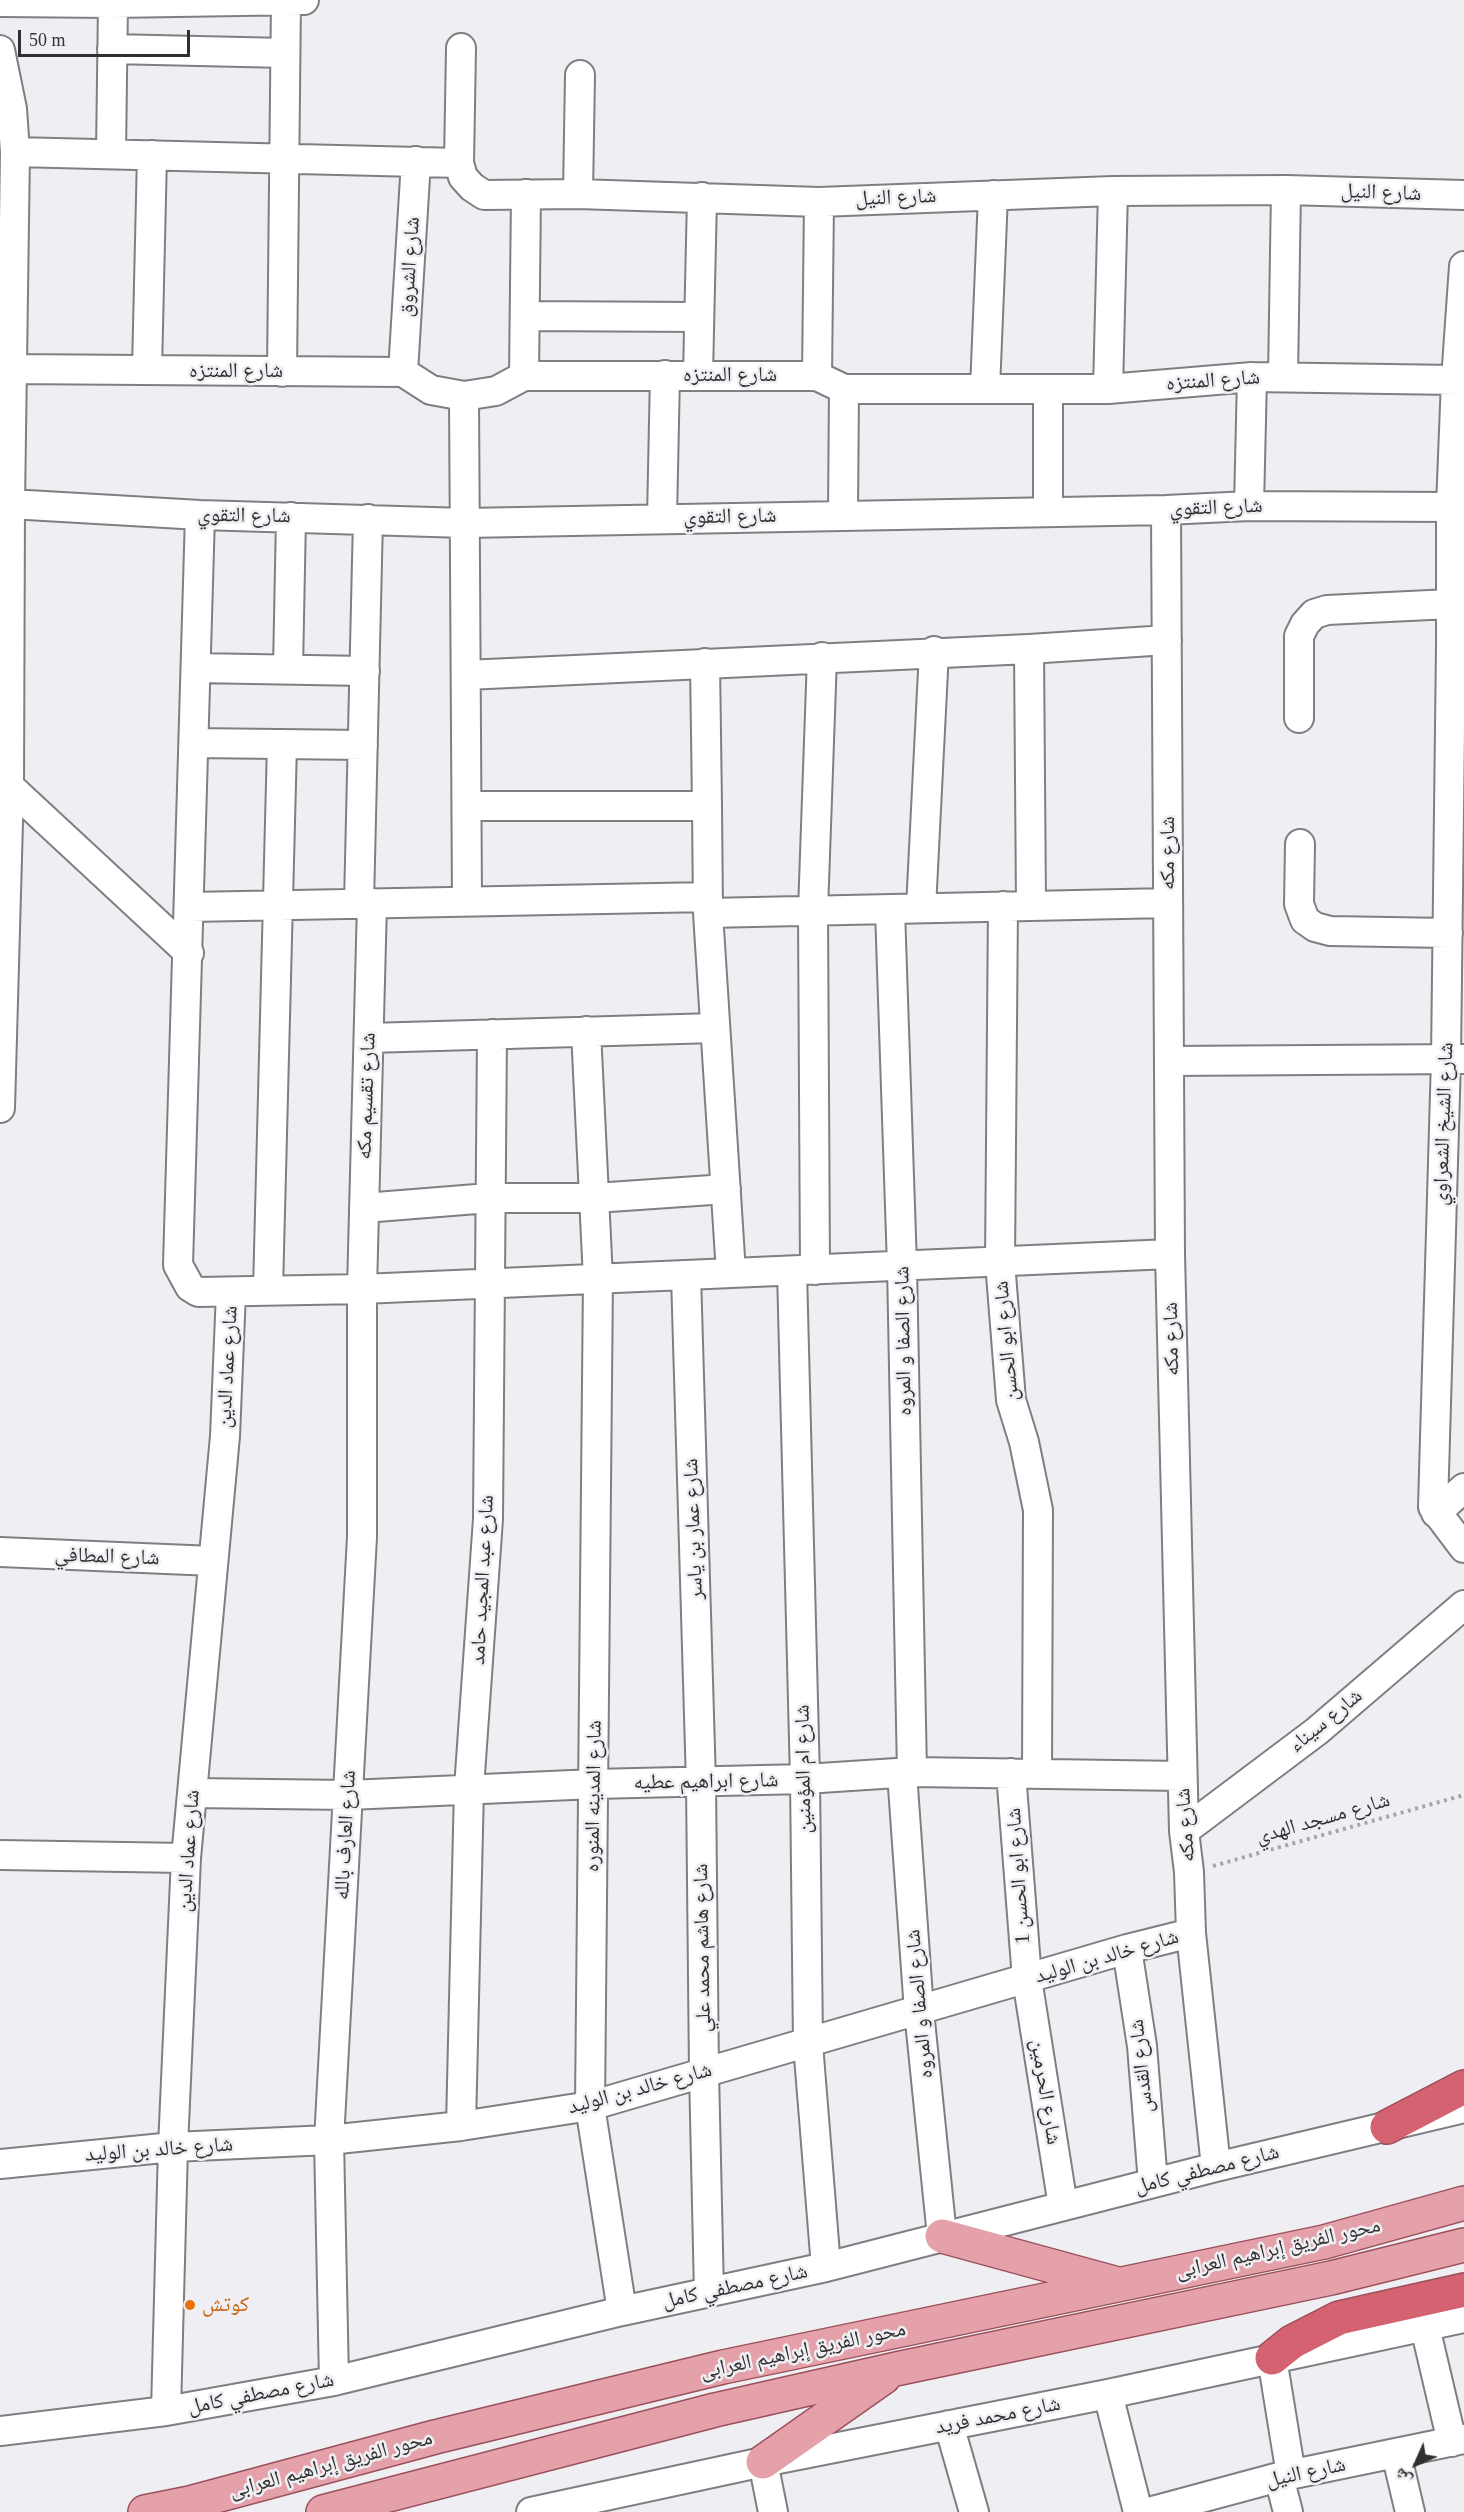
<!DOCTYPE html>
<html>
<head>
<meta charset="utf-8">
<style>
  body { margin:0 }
  #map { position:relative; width:1464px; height:2512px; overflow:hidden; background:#efeff3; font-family:"Times New Roman","Noto Naskh Arabic",serif }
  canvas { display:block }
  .north { position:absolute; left:1386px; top:2434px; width:60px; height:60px; -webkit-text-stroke:4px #efeff3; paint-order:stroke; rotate:225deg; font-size:16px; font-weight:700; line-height:24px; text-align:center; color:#303031 }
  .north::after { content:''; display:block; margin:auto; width:21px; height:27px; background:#303031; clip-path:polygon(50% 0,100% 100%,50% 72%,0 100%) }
  .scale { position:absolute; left:18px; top:30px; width:172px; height:27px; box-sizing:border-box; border:3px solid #303031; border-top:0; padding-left:8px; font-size:18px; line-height:21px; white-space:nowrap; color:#303031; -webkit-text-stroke:4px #efeff3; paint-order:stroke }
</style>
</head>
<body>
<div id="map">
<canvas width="1464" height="2512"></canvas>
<div class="north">ش</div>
<div class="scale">50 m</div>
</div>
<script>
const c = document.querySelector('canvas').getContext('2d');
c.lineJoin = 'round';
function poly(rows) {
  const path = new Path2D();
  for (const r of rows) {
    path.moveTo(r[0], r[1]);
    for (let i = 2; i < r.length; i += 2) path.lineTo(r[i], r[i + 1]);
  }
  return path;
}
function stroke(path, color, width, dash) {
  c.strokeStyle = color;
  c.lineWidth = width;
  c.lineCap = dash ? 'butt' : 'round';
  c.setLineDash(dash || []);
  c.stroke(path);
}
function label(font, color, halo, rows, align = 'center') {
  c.font = font + ' "Times New Roman","Noto Naskh Arabic",serif';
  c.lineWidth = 5;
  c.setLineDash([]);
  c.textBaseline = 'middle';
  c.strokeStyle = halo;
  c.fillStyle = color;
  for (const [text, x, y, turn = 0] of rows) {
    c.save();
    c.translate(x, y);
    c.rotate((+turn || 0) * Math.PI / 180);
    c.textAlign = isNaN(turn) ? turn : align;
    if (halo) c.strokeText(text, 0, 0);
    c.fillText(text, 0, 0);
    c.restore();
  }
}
const minor = poly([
  [0,2,113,3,304,0],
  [461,48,459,163,463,177,472,187,484,195,578,194,819,202,1113,191,1286,190,1464,195],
  [112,49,285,53],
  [0,50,12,109,15,152,10,504,9,786,0,1108],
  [15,152,459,163],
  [111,154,113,3],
  [578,194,580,75],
  [1464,266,1456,380,1451,507,1451,645,1446,1059,1433,1507,1464,1548],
  [525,316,699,317],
  [12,369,403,372,431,390,464,396,496,391,524,376,817,376,844,389,1108,389,1252,377,1456,380],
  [147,370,152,155],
  [282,372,286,0],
  [403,372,416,161],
  [698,375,702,197],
  [524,376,526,194],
  [817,376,819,202],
  [1283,377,1286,190],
  [985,389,993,195],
  [1048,389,1048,512],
  [1108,389,1113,191],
  [464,396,467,901],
  [10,504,200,515,465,523,1166,510,1249,506,1451,507],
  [1249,506,1252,377],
  [1166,510,1170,1254,1184,1831,1189,1872,1191,1933,1216,2167],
  [200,515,178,1265,190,1287,198,1292,362,1289,1170,1254],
  [843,515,844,389],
  [662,518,665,375],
  [1029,649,1031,906],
  [705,663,707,806],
  [196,668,365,671],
  [288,669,291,517],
  [466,675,1029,649,1167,640],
  [1299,718,1299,636,1305,624,1314,614,1327,610,1450,604],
  [194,743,363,745],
  [0,786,9,786,189,953],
  [467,806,707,806,708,913,1168,903],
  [1300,844,1299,904,1305,920,1315,927,1330,931,1448,933],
  [359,903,368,519],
  [1003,906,1000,1262,1011,1400,1024,1442,1038,1510,1037,1773],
  [190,907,708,897],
  [921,908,934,651],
  [890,910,902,1266,912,1772],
  [708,913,731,1273],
  [586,1031,598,1279,590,2106,622,2311],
  [369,1038,715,1028],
  [1169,1061,1464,1059],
  [364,1208,489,1198,595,1198,726,1189],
  [815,1270,813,911,822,657],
  [792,1271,805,1779,808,2044,826,2267],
  [686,1275,701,1783,704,2072,709,2293],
  [268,1290,282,744],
  [1436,1513,1464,1488],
  [0,1552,213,1561],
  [902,1773,919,2011,942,2236],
  [1011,1773,1027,1979,1063,2206],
  [193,1793,349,1795,594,1784,805,1779,912,1772,1182,1776],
  [1184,1831,1317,1731,1464,1605],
  [0,1855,186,1858],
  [1127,1949,1142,2046,1153,2183],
  [461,2126,469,1788,488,1519,492,1034],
  [0,2164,173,2147,329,2140,461,2126,590,2106,1127,1949,1191,1933],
  [1425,2327,1452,2442],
  [1272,2358,1291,2475],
  [334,2381,329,2140,362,1537,362,1289,372,903],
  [1108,2394,1138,2512],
  [166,2411,173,2147,186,1858,225,1436,231,1292],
  [949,2425,974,2512],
  [0,2431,166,2411,334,2381,622,2311,826,2267,1216,2167,1464,2108],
  [1396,2453,1410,2512],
  [763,2462,773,2512],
  [1279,2477,1288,2512],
  [531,2512,763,2462,1108,2394,1464,2318],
  [1149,2512,1279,2477,1464,2439]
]);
const major = poly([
  [942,2236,1114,2283],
  [763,2462,884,2377],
  [145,2512,190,2503,435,2437,723,2367,1324,2242,1464,2203],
  [323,2512,715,2410,896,2369,1331,2278,1464,2245]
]);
const highway = poly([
  [1387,2127,1464,2087],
  [1272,2358,1292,2342,1339,2318,1464,2290]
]);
stroke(minor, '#7e7f82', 32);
stroke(major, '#9b505b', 36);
stroke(highway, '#9b505b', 36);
stroke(poly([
  [1213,1866,1464,1795]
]), '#a6a6a9', 4, [3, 4.5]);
stroke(minor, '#fff', 28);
stroke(major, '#e5a1aa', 33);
stroke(highway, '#d46271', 33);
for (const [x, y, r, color] of [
  [190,2305,6,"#e8710a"]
]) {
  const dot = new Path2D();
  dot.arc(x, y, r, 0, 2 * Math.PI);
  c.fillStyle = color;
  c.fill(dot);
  stroke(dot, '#efeff3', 2);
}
label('21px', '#303031', '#efeff3', [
  ["شارع النيل",1381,193,2],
  ["شارع النيل",896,198,-2],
  ["شارع الشروق",410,267,-86],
  ["شارع المنتزه",236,371],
  ["شارع المنتزه",730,375],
  ["شارع المنتزه",1213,381,-4],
  ["شارع التقوي",1216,508,-2],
  ["شارع التقوي",244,516,1],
  ["شارع التقوي",730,517,-1],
  ["شارع مكه",1168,853,-90],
  ["شارع تقسيم مكه",367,1096,-88],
  ["شارع الشيخ الشعراوي",1444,1124,-88],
  ["شارع مكه",1172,1339,-91],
  ["شارع الصفا و المروه",904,1341,-91],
  ["شارع ابو الحسن",1007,1341,-95],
  ["شارع عماد الدين",228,1367,-87],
  ["شارع عمار بن ياسر",694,1529,-92],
  ["شارع المطافي",107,1557,2],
  ["شارع عبد المجيد حامد",483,1580,-87],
  ["شارع سيناء",1326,1721,-39],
  ["شارع ام المؤمنين",804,1769,-91],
  ["شارع ابراهيم عطيه",706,1782,-1],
  ["شارع المدينه المنوره",594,1796,-89],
  ["شارع مسجد الهدي",1323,1819,-16],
  ["شارع مكه",1186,1825,-94],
  ["شارع العارف بالله",346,1835,-87],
  ["شارع عماد الدين",189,1851,-86],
  ["شارع ابو الحسن 1",1019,1876,-94],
  ["شارع هاشم محمد علي",703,1948,-91],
  ["شارع خالد بن الوليد",1107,1957,-16],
  ["شارع الصفا و المروه",920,2004,-95],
  ["شارع القدس",1142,2066,-96],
  ["شارع خالد بن الوليد",640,2089,-15],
  ["شارع الحرمين",1045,2092,81],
  ["شارع خالد بن الوليد",159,2150,-4],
  ["شارع مصطفي كامل",1207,2170,-14],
  ["محور الفريق إبراهيم العرابى",1278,2249,-13],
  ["شارع مصطفي كامل",735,2287,-12],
  ["محور الفريق إبراهيم العرابى",803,2351,-12],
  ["شارع مصطفي كامل",261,2394,-11],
  ["شارع محمد فريد",998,2416,-11],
  ["محور الفريق إبراهيم العرابى",331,2465,-15],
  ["شارع النيل",1306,2473,-12]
]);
label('21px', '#c56008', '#efeff3', [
  ["كوتش",202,2305]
], 'left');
</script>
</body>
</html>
